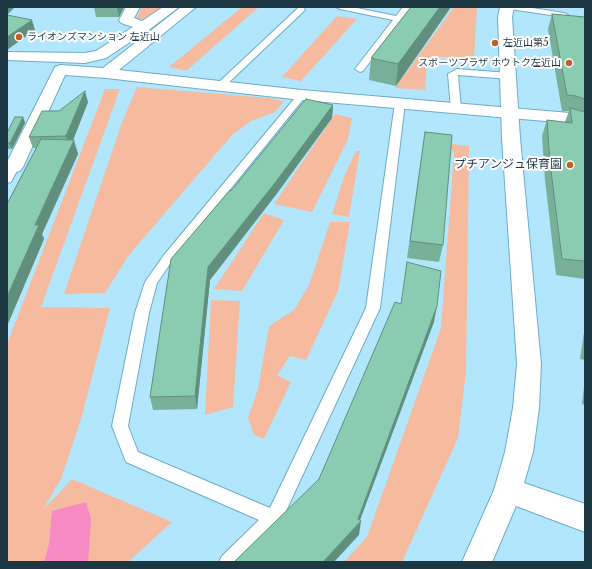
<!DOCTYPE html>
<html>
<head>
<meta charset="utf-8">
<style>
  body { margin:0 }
  #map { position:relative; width:592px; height:569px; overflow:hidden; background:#b2e6fd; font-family:"Libre Baskerville",serif }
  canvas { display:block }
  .frame { position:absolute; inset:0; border:8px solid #1d3843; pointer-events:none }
</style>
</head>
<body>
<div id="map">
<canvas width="592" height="569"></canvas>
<div class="frame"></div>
</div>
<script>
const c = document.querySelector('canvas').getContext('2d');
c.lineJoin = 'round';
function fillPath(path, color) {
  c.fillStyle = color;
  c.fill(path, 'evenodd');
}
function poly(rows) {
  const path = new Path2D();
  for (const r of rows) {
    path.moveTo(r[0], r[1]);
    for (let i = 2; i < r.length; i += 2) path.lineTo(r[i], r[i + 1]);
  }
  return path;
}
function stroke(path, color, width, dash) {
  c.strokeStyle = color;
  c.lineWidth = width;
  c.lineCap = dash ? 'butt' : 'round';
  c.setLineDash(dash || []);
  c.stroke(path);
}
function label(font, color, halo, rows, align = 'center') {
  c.font = font + ' "Libre Baskerville","Noto Sans JP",serif';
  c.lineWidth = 4;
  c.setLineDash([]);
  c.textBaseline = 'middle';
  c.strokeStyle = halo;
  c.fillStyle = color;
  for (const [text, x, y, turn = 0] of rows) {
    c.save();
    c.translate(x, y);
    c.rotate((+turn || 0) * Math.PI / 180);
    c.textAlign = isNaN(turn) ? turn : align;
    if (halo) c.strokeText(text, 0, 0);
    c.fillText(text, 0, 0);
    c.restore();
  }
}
fillPath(poly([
  [142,7,162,7,147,19,136,18],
  [242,7,259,7,186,71,169,67],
  [454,7,477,7,474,57,442,57,432,59,427,63,425,90,395,88],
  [337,16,357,19,301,81,282,77],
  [137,87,269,98,284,101,275,112,251,121,232,135,129,255,105,293,64,294,122,122],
  [105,89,120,89,41,307,110,308,81,419,61,479,43,510,72,479,172,522,128,562,7,562,7,344],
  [335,114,352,118,348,139,312,212,274,204],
  [427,141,469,146,466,372,458,438,402,562,344,562,367,537,441,328,454,151,428,146],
  [356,151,360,151,349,217,332,214,345,174],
  [264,213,284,220,242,291,214,289],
  [330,222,350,222,338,291,306,360,290,356,277,375,291,382,264,439,254,435,248,418,258,389,269,326,294,310,309,285],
  [211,300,240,301,233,407,205,415]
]), '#f6bb9e');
fillPath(poly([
  [86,502,91,519,88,562,44,562,49,544,52,511]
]), '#f78ac5');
const lane = poly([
  [336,7,352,7,396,16,403,7,411,7,363,71,360,72,355,69,393,20,340,9,336,7],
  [506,7,526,7,564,13,568,15,564,17,510,9,506,7],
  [298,8,304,8,305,10,223,88,217,88,215,86,217,84,298,8],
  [457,69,509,73,514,76,509,79,458,75,461,109,456,112,451,109,448,74,457,69],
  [302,92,305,93,307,95,305,97,172,261,157,283,149,313,128,426,138,452,270,508,366,308,395,103,400,100,405,103,380,308,280,524,241,562,219,562,222,556,259,520,126,462,112,426,135,313,145,282,164,255,299,93,302,92],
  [14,164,19,167,11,182,7,183,7,170,10,165,14,164]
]);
const street = poly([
  [126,7,140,7,134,18,142,21,163,7,179,7,150,29,106,58,85,63,7,60,7,52,85,53,96,51,133,27,121,23,119,20,126,7],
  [181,7,196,7,119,70,302,90,570,113,585,117,585,128,568,123,302,100,106,78,65,75,23,167,20,171,7,174,7,162,55,67,60,65,103,68,181,7]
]);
const secondary = poly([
  [500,7,514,7,512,17,520,138,541,364,539,408,533,452,524,483,585,504,585,532,516,506,492,562,462,562,494,490,505,452,513,408,517,364,502,138,498,17,500,7]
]);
stroke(lane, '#6cacc8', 2);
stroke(street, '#6cacc8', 2);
stroke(secondary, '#6cacc8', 2);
fillPath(lane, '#fff');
fillPath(street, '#fff');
fillPath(secondary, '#fff');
fillPath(poly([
  [94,7,124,7,119,17,96,17],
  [411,7,451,7,396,86,369,80,371,58],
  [552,14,585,17,585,279,556,275,545,180,542,136,547,120,565,122,569,111,562,111,548,29],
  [88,102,73,140,78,154,42,234,44,239,7,326,7,204,36,148,33,148,29,137,59,111],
  [333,105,332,118,275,196,210,280,197,409,153,410,150,397,231,191],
  [23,117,25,123,12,149,7,149,7,133],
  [425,132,443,245,439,262,407,258],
  [585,326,585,360,580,359],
  [585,378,585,405,582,404]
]), '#77af99');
fillPath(poly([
  [7,7,15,7,7,15],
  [117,7,124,7,119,17],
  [440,7,451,7,396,86,398,64],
  [32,20,35,30,7,50,7,37],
  [85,91,88,102,70,148,66,136],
  [333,105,332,118,275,196,210,280,197,409,195,396,208,267],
  [23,117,25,123,12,149,10,143],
  [74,140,78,154,42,234,44,239,7,326,7,297,35,225],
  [437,306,434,322,359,523,361,521,359,535,334,562,323,562,358,519]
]), '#618f7d');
const building = poly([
  [411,7,440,7,398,64,371,58,411,7],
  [552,14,585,17,585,99,576,96,567,95,552,14],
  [7,15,32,20,7,37,7,15],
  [85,91,66,136,29,137,42,111,59,111,85,91],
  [306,99,333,105,275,183,208,267,195,396,150,397,171,259,230,190,231,191,306,99],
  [570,108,585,112,585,261,562,259,550,163,547,120,572,123,570,108],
  [15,117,23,117,10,143,7,143,7,133,15,117],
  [425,132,452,135,443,245,410,241,425,132],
  [41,139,74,140,35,225,39,225,7,297,7,204,41,139],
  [407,262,441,271,437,306,358,519,361,521,323,562,234,562,319,479,395,302,401,304,407,262]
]);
fillPath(building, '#8accb2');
stroke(building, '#618f7d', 1);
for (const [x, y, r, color] of [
  [19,37,4,"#c25f25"],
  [495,43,4,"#c25f25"],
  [569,63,4,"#c25f25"],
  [570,165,4,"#c25f25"]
]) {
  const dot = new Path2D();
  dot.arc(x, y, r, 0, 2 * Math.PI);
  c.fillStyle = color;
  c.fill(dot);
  stroke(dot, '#fefefe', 1.5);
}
label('10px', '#1d3843', '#fefefe', [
  ["ライオンズマンション 左近山",27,37],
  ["左近山第5",503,43],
  ["スポーツプラザ ホウトク左近山",561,63,"right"]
], 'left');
label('12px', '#1d3843', '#fefefe', [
  ["プチアンジュ保育園",562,165]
], 'right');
</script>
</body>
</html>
